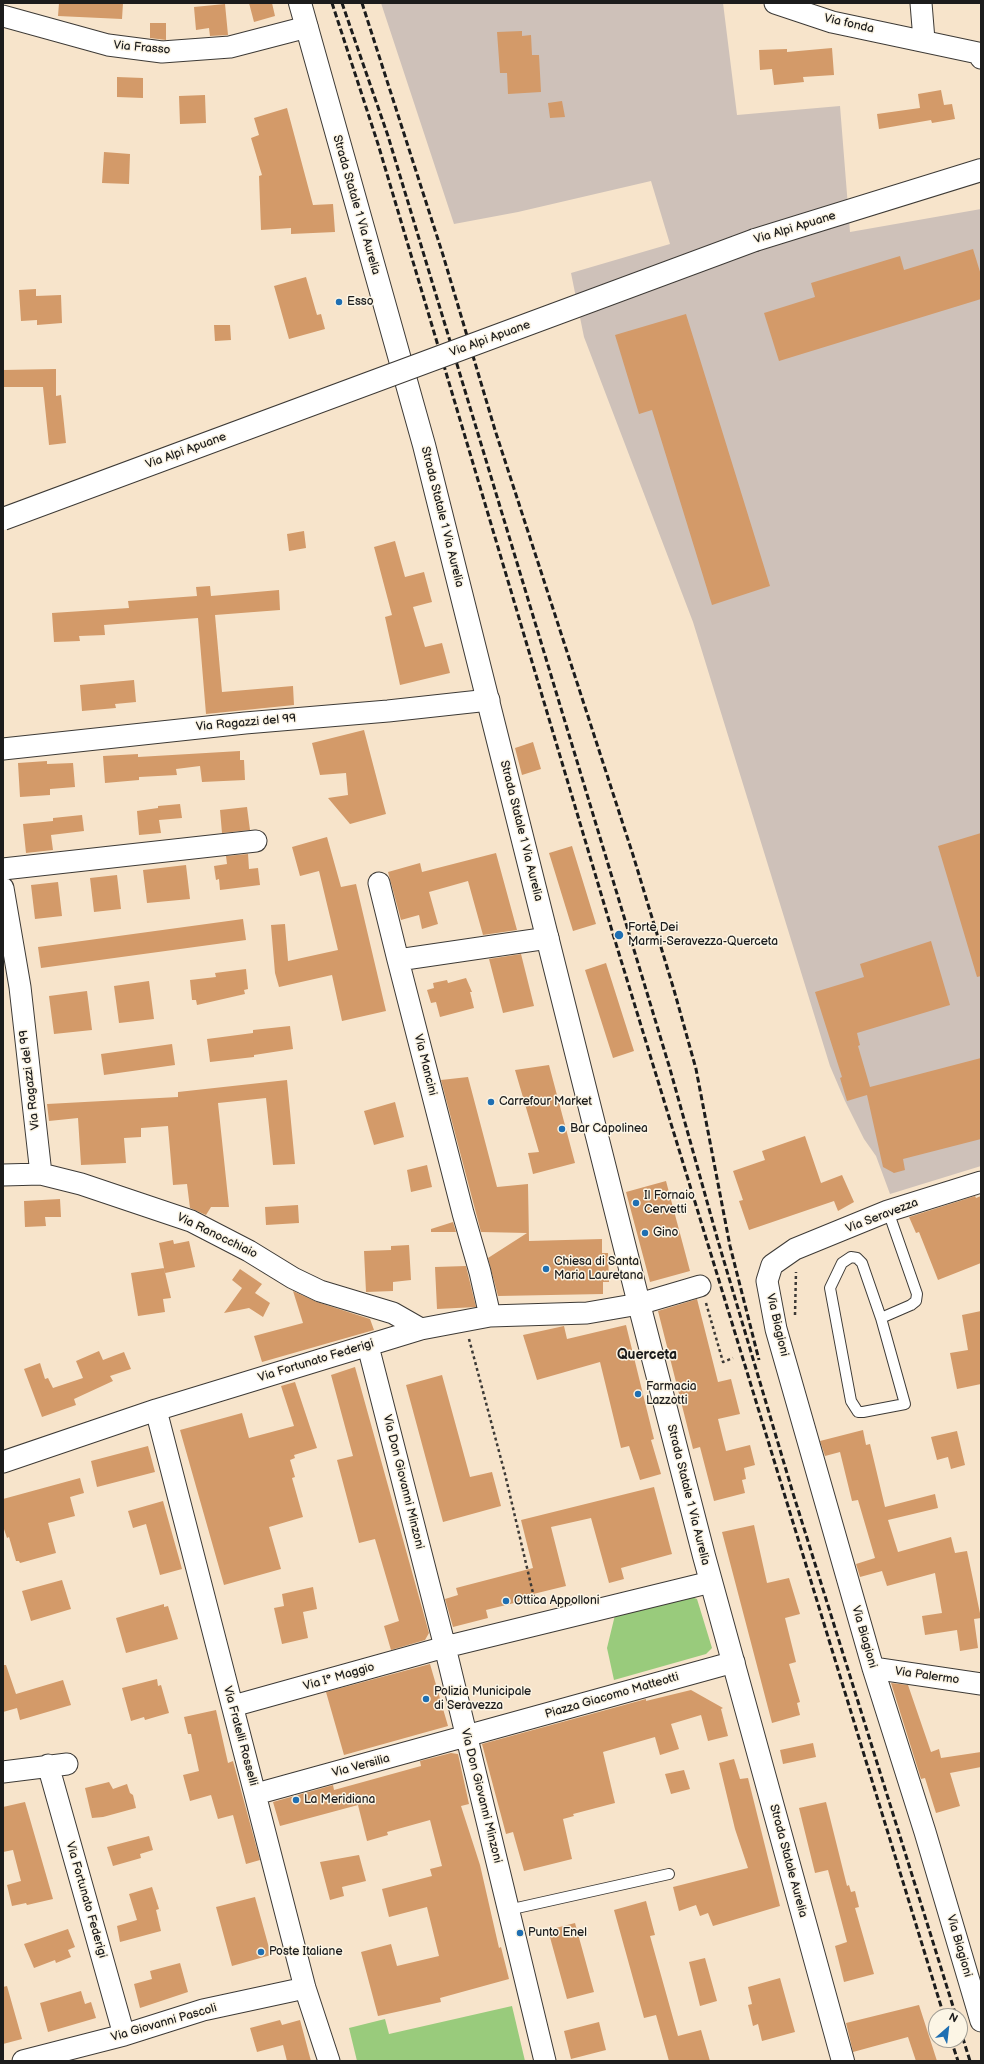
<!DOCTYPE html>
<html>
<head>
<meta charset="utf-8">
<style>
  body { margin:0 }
  #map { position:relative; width:984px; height:2064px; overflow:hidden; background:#f7e4cb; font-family:"Balsamiq Sans",sans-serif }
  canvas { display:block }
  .frame { position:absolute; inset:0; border:4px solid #1c1c1c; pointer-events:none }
  .north { position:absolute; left:928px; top:2008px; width:40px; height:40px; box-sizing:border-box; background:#fcf5e5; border:1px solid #a29e95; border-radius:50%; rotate:28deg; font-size:11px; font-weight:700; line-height:16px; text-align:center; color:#1c1c1c }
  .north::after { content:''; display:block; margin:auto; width:14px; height:18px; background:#1f6fb2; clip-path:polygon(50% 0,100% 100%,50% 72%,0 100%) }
</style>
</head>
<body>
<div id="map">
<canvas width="984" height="2064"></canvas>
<div class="frame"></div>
<div class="north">N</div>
</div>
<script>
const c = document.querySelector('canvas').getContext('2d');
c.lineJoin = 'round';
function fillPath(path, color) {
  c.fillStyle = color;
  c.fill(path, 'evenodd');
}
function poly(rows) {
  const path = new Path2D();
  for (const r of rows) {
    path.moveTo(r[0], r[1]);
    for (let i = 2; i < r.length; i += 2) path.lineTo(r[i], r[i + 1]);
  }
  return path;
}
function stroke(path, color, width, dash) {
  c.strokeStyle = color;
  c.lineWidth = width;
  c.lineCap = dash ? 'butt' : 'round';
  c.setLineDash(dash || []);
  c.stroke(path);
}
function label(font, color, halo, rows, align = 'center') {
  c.font = font + ' "Balsamiq Sans",sans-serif';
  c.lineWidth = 3;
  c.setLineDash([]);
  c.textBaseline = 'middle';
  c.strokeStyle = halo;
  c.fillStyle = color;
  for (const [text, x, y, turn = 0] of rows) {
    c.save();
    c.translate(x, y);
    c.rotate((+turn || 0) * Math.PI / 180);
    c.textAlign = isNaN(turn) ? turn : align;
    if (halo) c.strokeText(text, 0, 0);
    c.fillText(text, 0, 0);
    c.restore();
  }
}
fillPath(poly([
  [381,3,723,3,737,115,840,106,850,232,981,209,981,1166,890,1194,876,1156,864,1139,845,1101,830,1066,693,622,584,337,571,273,670,244,651,181,518,212,454,224]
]), '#cec1b9');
fillPath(poly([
  [689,1596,697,1599,712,1648,706,1654,614,1680,607,1648,615,1615],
  [512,2006,525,2061,357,2061,349,2028,385,2019,389,2034]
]), '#99cb7c');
fillPath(poly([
  [59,3,123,3,122,19,58,16],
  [249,3,272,3,275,16,254,22],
  [225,4,228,35,210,36,209,28,196,30,194,7],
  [150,23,166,23,166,40,150,38],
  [522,31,522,36,531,35,532,55,539,55,541,92,508,94,507,73,500,73,497,32],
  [832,48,834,75,803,77,804,82,774,85,772,69,760,70,759,50,787,49,787,52],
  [117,77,143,78,143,98,117,97],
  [941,90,944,105,952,104,955,119,932,123,931,120,879,129,877,114,920,108,918,94],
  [205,95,206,123,180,124,179,96],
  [562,101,565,117,550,118,548,103],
  [287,108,313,205,333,204,335,232,291,234,291,228,261,230,259,176,262,175,251,138,259,135,254,118],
  [104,152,130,154,129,184,102,183],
  [973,249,981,275,981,299,779,361,764,313,815,297,811,283,900,256,904,270],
  [306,277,317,315,321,314,325,329,289,339,274,286],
  [36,289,36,296,61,295,62,323,37,325,37,320,21,321,19,290],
  [686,314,770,586,712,605,652,410,639,414,615,335],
  [214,325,230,325,231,340,215,341],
  [56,369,56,396,61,395,66,443,49,445,43,387,3,387,3,370],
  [304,531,306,548,289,551,287,534],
  [395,541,405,577,424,572,432,602,413,607,425,647,442,643,450,673,400,685,385,617,392,615,374,547],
  [210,586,211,596,279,590,280,610,215,615,222,692,293,686,294,705,206,714,198,618,104,625,105,635,79,636,80,641,54,642,52,613,129,608,128,601,197,596,196,587],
  [134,680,136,702,115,704,116,708,82,711,80,685],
  [364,730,386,814,350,824,328,798,348,795,346,773,320,775,312,743],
  [533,742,541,769,522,775,515,748],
  [240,751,240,760,244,760,245,780,202,782,200,766,176,769,177,775,139,777,139,780,105,783,103,756,138,754,138,757],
  [47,761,47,764,73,763,75,787,50,789,50,795,20,797,18,763],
  [180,804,182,818,159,820,161,833,139,835,137,811,158,808,158,813,158,806],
  [247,807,250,830,222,833,220,810],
  [82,815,84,831,51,835,53,850,26,853,23,824,53,821,53,818],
  [981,833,981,976,977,977,938,846],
  [327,837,341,887,356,884,386,1011,342,1021,332,975,279,987,275,973,271,925,285,924,288,961,338,950,319,871,300,876,292,847],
  [572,846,596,924,573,931,549,853],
  [496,853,517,930,483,935,468,881,429,892,438,924,422,929,419,915,401,920,388,872,420,863,422,872],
  [248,854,249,869,258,868,260,885,220,890,219,879,216,880,214,866,227,864,226,856],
  [186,865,190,899,147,903,143,870],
  [117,875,121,909,94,912,90,878],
  [58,882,62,916,35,919,31,885],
  [243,919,246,940,41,968,38,947],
  [931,941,950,1005,857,1033,860,1045,858,1046,870,1087,981,1058,981,1139,903,1159,905,1170,894,1173,883,1167,867,1095,847,1101,840,1078,842,1077,815,992,864,977,860,964],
  [521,954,534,1006,503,1013,489,959],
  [606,963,634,1051,613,1058,585,970],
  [246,969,248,989,244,990,245,994,197,1005,196,1000,192,1000,190,980,216,977,215,973],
  [466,978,472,992,470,992,474,1008,440,1017,436,1002,431,1003,427,990,434,988,433,983,447,980,448,983],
  [149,981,154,1019,119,1023,114,986],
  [87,991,92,1030,54,1034,49,996],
  [290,1026,293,1049,254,1055,254,1057,210,1062,207,1039,253,1033,253,1030],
  [172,1044,175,1065,104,1075,101,1054],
  [549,1065,575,1163,533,1174,528,1153,539,1152,515,1070],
  [468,1077,497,1187,528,1184,529,1241,602,1239,602,1253,608,1253,609,1282,603,1282,603,1294,498,1296,488,1258,527,1233,481,1232,441,1080],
  [287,1080,295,1164,273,1165,266,1098,218,1103,229,1207,211,1207,206,1215,190,1208,187,1184,173,1185,168,1126,141,1128,141,1137,124,1138,126,1163,81,1165,78,1118,49,1121,47,1104,178,1097,178,1092],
  [395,1102,404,1137,374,1145,364,1111],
  [805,1136,821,1183,842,1175,854,1202,838,1211,834,1201,749,1230,739,1201,743,1200,733,1171,765,1160,762,1151],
  [427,1165,432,1187,411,1192,407,1170],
  [666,1181,690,1271,650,1282,626,1192],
  [975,1196,976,1198,981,1196,981,1263,938,1280,919,1232,916,1233,909,1217],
  [60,1199,61,1217,45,1217,46,1226,25,1227,24,1201],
  [298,1205,299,1223,266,1225,265,1207],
  [453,1222,456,1232,431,1232,431,1229],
  [173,1240,174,1244,189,1241,195,1267,165,1273,159,1243],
  [409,1245,411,1280,393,1282,393,1291,366,1292,364,1251,391,1250,391,1246],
  [466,1266,476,1307,437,1309,435,1267],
  [164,1268,171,1298,163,1299,165,1312,138,1316,131,1273],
  [240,1269,262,1284,255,1293,270,1303,263,1317,249,1308,224,1313,242,1288,232,1280],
  [293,1291,317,1302,370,1319,374,1330,262,1362,254,1336,303,1323],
  [697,1299,718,1382,731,1379,740,1414,718,1419,726,1451,750,1445,755,1465,744,1468,746,1479,742,1480,745,1493,714,1501,700,1447,693,1449,658,1311],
  [981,1311,981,1384,957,1389,950,1353,968,1350,962,1315],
  [626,1325,654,1439,651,1440,661,1474,640,1480,629,1446,621,1448,600,1362,537,1380,523,1335,564,1326,567,1339],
  [99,1351,103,1360,124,1352,131,1369,110,1376,113,1381,74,1399,76,1405,42,1417,24,1369,40,1363,45,1379,48,1378,53,1388,83,1378,76,1361],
  [355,1367,429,1633,425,1640,391,1650,384,1626,399,1621,375,1539,359,1543,337,1460,353,1456,331,1375],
  [442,1375,470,1477,492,1472,501,1506,443,1522,406,1385],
  [295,1382,317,1448,294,1455,295,1458,290,1460,295,1477,292,1478,303,1517,269,1527,281,1569,224,1585,180,1430,242,1413,249,1438,294,1426,281,1386],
  [863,1430,866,1445,870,1444,885,1507,935,1494,938,1508,888,1520,898,1552,951,1537,955,1553,967,1551,981,1618,974,1619,978,1648,960,1651,957,1630,925,1635,922,1616,942,1613,935,1573,887,1586,882,1571,860,1577,856,1564,875,1558,858,1500,852,1501,840,1452,825,1456,820,1441],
  [957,1431,965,1465,951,1469,948,1457,937,1460,931,1437],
  [148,1446,155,1472,97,1487,91,1461],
  [80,1478,84,1493,70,1497,75,1516,48,1523,56,1553,20,1563,19,1561,16,1561,9,1537,7,1538,3,1526,3,1499],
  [654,1487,672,1554,621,1568,624,1579,609,1583,591,1518,551,1527,566,1586,525,1596,526,1600,486,1610,488,1618,453,1627,445,1599,458,1595,456,1588,533,1568,521,1520],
  [163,1501,182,1569,160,1575,146,1524,133,1528,128,1511],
  [754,1525,767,1583,789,1578,800,1614,785,1618,796,1662,789,1664,800,1702,797,1703,800,1715,772,1723,722,1532],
  [62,1580,71,1609,31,1621,22,1591],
  [313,1587,317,1609,303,1612,308,1638,282,1644,274,1608,284,1606,282,1594],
  [164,1604,164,1607,168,1606,178,1639,126,1653,116,1618],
  [430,1664,448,1726,344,1755,326,1692],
  [3,1665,6,1665,16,1694,63,1680,71,1705,20,1720,17,1708,3,1712],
  [157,1679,158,1686,161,1685,169,1713,145,1720,144,1717,131,1721,122,1688],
  [891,1683,908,1685,931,1752,939,1749,941,1758,981,1752,981,1767,950,1773,960,1806,936,1813,925,1778,921,1779],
  [691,1690,723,1708,721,1709,728,1736,708,1741,701,1715,671,1724,679,1749,660,1755,655,1737,603,1752,615,1803,573,1814,574,1816,563,1819,572,1859,524,1871,513,1832,506,1834,482,1744,646,1699,646,1701],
  [216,1710,228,1763,233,1761,260,1860,246,1864,233,1815,218,1819,211,1795,190,1801,183,1775,199,1771,191,1734,188,1734,184,1717],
  [813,1743,816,1757,783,1764,780,1750],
  [451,1753,458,1754,469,1804,461,1806,480,1865,499,1948,501,1947,509,1979,440,1998,441,2002,378,2016,361,1952,391,1944,397,1966,439,1956,427,1907,389,1917,382,1889,432,1876,430,1869,442,1866,430,1820,387,1832,388,1835,367,1841,358,1805,280,1826,273,1802,333,1785,334,1790,421,1766,420,1761],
  [734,1759,740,1779,748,1778,780,1906,713,1926,708,1913,700,1916,696,1905,679,1911,673,1887,748,1868,735,1829,719,1763],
  [684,1770,690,1789,671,1794,665,1774],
  [109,1782,113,1789,127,1784,130,1793,133,1795,136,1808,103,1817,92,1818,85,1788],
  [25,1802,53,1899,27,1905,26,1903,12,1906,7,1885,21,1881,13,1850,3,1852,3,1807],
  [826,1802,847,1886,849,1885,851,1892,855,1891,859,1907,855,1908,874,1974,844,1982,835,1946,847,1942,828,1870,815,1873,799,1808],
  [149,1836,153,1850,140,1854,141,1858,113,1866,107,1847],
  [359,1855,366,1881,342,1887,344,1896,330,1900,320,1862],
  [152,1887,159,1909,156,1910,161,1931,120,1942,117,1926,137,1920,129,1894],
  [255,1897,271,1955,232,1966,216,1907],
  [646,1901,655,1935,650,1936,678,2036,701,2030,710,2061,669,2061,656,2015,644,2018,614,1910],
  [575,1923,594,1992,567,1999,548,1930],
  [68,1929,75,1947,68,1950,71,1957,56,1963,55,1960,34,1968,24,1944],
  [705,1958,717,2001,700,2006,689,1962],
  [180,1963,188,1992,140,2008,134,1984,152,1979,150,1971],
  [780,1978,795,2032,762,2041,758,2024,753,2026,748,2005,752,2004,748,1987],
  [7,1986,22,2039,3,2044,3,1987],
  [81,1991,85,2004,91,2002,96,2018,48,2032,40,2003],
  [919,2005,937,2061,916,2061,908,2037,853,2052,846,2023],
  [280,2020,282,2025,300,2020,311,2061,287,2061,283,2045,257,2052,250,2028],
  [599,2022,606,2050,571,2059,564,2031]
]), '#d39a69');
const lane = poly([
  [851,1257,857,1258,862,1263,881,1318,905,1404,863,1412,858,1412,851,1401,830,1288,842,1263,851,1257],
  [881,1318,911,1305,916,1301,917,1294,888,1211],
  [508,1910,669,1874]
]);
const street = poly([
  [775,3,832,22,978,53,981,58],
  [921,3,924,40],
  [3,16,108,45,162,52,230,47,307,27],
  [3,749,245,723,388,711,489,700],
  [3,869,256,841],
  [379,883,398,960],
  [3,888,20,987,41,1174],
  [3,1175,41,1174,81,1184,191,1221,249,1251,293,1278,320,1291,393,1313,421,1329],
  [981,1182,888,1211,795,1249,772,1265,767,1281,776,1329,873,1668,925,1832,981,2021],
  [490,1316,480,1272,463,1213,398,960,548,938],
  [368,1346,445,1647,545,2061],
  [156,1410,305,1988,329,2061],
  [3,1462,156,1410,421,1329,490,1316,587,1313,639,1304,700,1286],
  [873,1668,981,1684],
  [233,1706,445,1647,711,1582],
  [48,1765,124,2035],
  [3,1772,67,1764],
  [256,1794,734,1662],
  [23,2061,124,2035,203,2010,305,1988]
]);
const secondary = poly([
  [755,240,981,170]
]);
const primary = poly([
  [300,3,424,445,639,1304,704,1556,843,2061]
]);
stroke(lane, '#3d3a36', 12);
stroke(street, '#3d3a36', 23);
stroke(secondary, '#3d3a36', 24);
stroke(primary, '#3d3a36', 24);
stroke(poly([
  [706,1303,723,1362,733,1358],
  [795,1315,796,1272],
  [469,1339,505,1474,536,1606]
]), '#3d3a36', 2.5, [3, 3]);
stroke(lane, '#fff', 10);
stroke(street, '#fff', 21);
stroke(secondary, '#fff', 22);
stroke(primary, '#fff', 22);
stroke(poly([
  [332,3,378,144,613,934,944,2016],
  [342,3,388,136,670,1069,718,1241,792,1490,956,2016],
  [362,3,443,255,495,430,633,855,674,990,696,1069,730,1246,759,1360],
  [960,2029,970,2061],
  [951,2040,958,2061]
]), '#1c1c1c', 3, [6, 3]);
const secondaryBridge = poly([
  [3,519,755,240]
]);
stroke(secondaryBridge, '#3d3a36', 24, []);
stroke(secondaryBridge, '#fff', 22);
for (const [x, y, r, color] of [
  [339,302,4,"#1f6fb2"],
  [619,935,5,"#1f6fb2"],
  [491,1102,4,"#1f6fb2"],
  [562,1129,4,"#1f6fb2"],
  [636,1203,4,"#1f6fb2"],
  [645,1233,4,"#1f6fb2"],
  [546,1269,4,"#1f6fb2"],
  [638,1394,4,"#1f6fb2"],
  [506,1601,4,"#1f6fb2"],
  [426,1699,4,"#1f6fb2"],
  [296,1800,4,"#1f6fb2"],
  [520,1933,4,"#1f6fb2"],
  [261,1952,4,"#1f6fb2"]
]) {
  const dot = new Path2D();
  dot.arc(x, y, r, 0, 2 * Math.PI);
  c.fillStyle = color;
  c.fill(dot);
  stroke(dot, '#fcf5e5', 1.5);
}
label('12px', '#1c1c1c', '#fcf5e5', [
  ["Via fonda",849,24,13],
  ["Via Frasso",142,48,5],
  ["Strada Statale 1 Via Aurelia",356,205,74],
  ["Via Alpi Apuane",795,228,-17],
  ["Via Alpi Apuane",490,339,-20],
  ["Via Alpi Apuane",186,451,-20],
  ["Strada Statale 1 Via Aurelia",442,517,76],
  ["Via Ragazzi del 99",246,723,-5],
  ["Strada Statale 1 Via Aurelia",521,831,76],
  ["Via Mancini",425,1065,76],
  ["Via Ragazzi del 99",30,1080,-97],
  ["Via Seravezza",882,1216,-21],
  ["Via Ranocchiaio",217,1236,26],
  ["Via Biagioni",777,1325,77],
  ["Via Fortunato Federigi",316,1361,-17],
  ["Via Don Giovanni Minzoni",403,1482,76],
  ["Strada Statale 1 Via Aurelia",688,1495,76],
  ["Via Biagioni",864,1637,74],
  ["Via Palermo",927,1676,8],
  ["Via I° Maggio",339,1677,-16],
  ["Piazza Giacomo Matteotti",612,1696,-16],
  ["Via Fratelli Rosselli",240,1736,75],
  ["Via Versilia",361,1766,-15],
  ["Via Don Giovanni Minzoni",481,1796,76],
  ["Strada Statale Aurelia",788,1861,75],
  ["Via Fortunato Federigi",86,1900,74],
  ["Via Biagioni",959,1946,74],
  ["Via Giovanni Pascoli",164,2023,-16]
]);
label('12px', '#1c1c1c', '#fcf5e5', [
  ["Esso",347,302],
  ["Forte Dei",628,928],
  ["Marmi-Seravezza-Querceta",628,942],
  ["Carrefour Market",499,1102],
  ["Bar Capolinea",570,1129],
  ["Il Fornaio",644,1196],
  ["Cervetti",644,1210],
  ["Gino",653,1233],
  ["Chiesa di Santa",554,1262],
  ["Maria Lauretana",554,1276],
  ["Farmacia",646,1387],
  ["Lazzotti",646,1401],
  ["Ottica Appolloni",514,1601],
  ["Polizia Municipale",434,1692],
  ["di Seravezza",434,1706],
  ["La Meridiana",304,1800],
  ["Punto Enel",528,1933],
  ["Poste Italiane",269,1952]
], 'left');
label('bold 14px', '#1c1c1c', '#fcf5e5', [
  ["Querceta",647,1355]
]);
</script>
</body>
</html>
